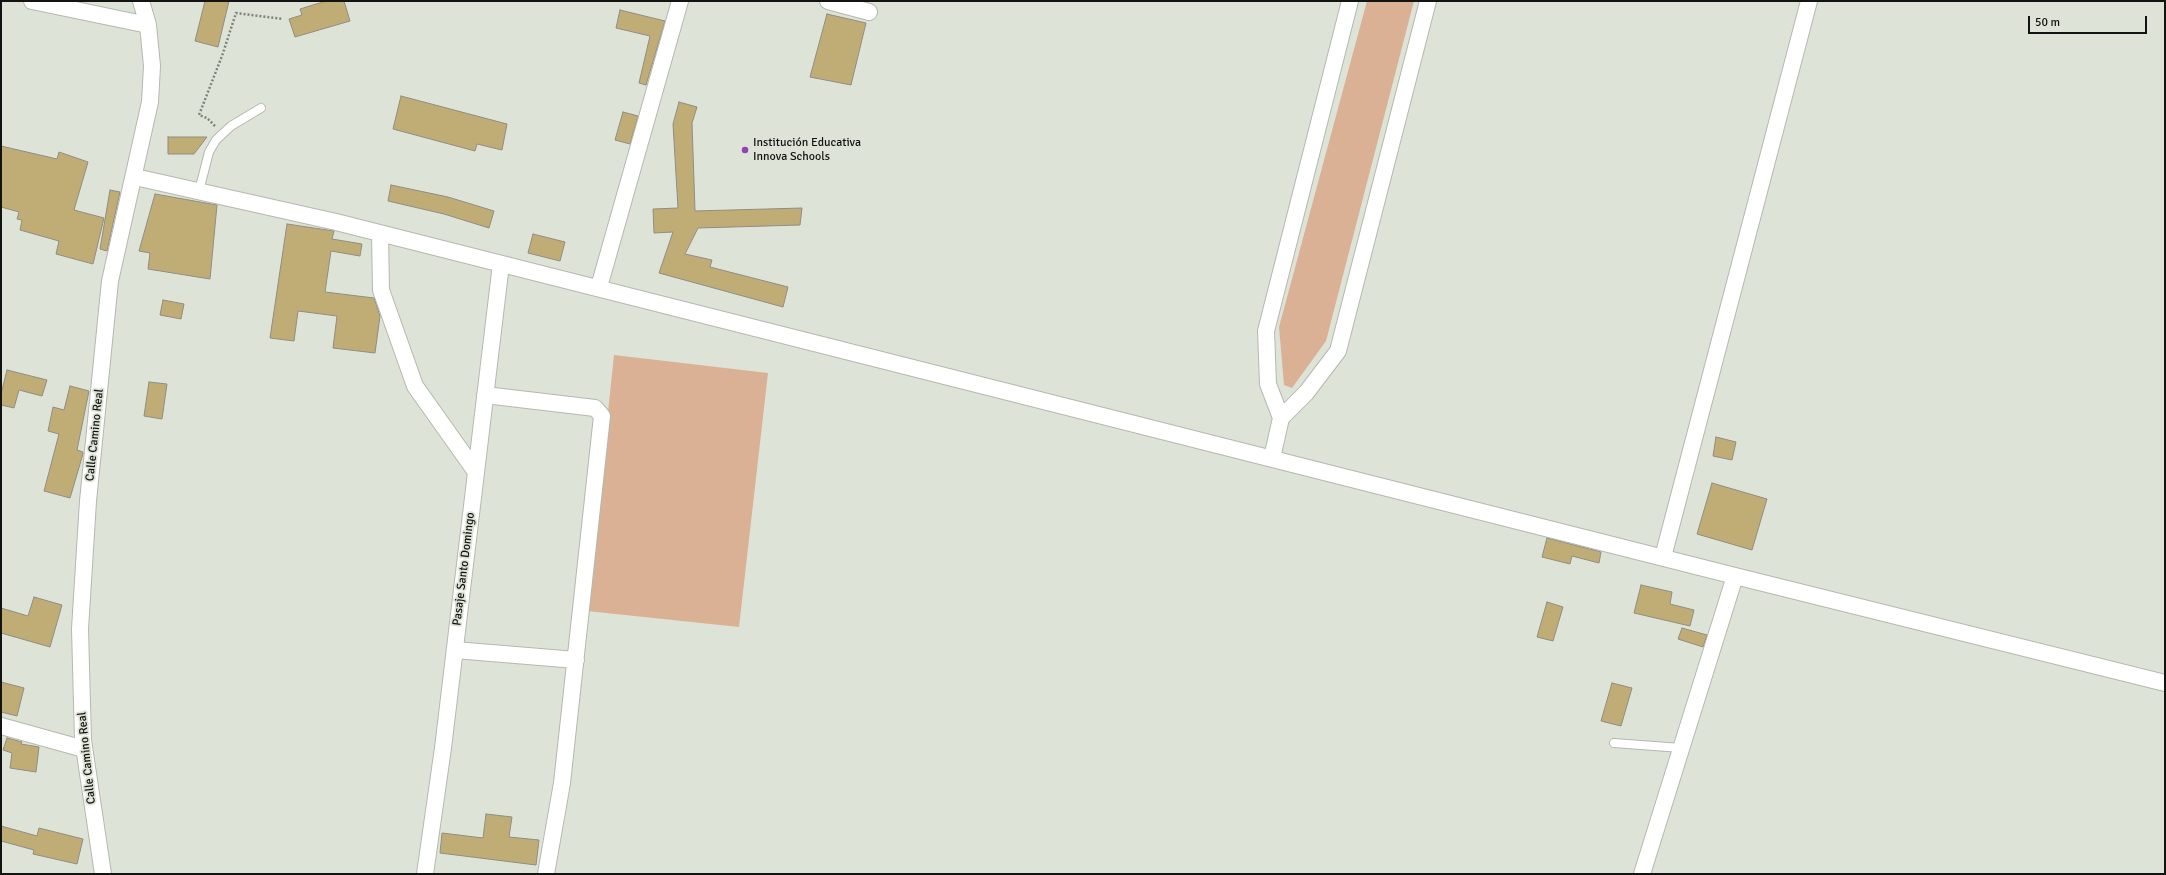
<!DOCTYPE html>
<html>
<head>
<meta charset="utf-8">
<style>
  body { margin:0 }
  #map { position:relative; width:2166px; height:875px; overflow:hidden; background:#dee3d8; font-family:Signika,sans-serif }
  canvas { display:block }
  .frame { position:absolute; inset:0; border:2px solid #131411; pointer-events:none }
  .scale { position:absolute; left:2028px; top:16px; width:119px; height:18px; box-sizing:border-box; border:2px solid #131411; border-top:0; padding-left:5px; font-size:12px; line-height:14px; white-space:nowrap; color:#131411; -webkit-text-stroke:3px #dee3d8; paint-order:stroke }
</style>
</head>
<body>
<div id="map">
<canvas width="2166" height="875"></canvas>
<div class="frame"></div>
<div class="scale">50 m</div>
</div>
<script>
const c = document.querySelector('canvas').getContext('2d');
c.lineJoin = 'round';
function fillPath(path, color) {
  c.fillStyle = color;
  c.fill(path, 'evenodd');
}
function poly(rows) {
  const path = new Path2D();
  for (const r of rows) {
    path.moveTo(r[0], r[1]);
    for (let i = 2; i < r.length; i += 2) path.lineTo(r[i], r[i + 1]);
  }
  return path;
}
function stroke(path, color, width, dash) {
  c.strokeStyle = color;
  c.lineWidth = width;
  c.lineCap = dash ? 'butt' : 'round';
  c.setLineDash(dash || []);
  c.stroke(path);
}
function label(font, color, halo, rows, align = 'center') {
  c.font = font + ' Signika,sans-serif';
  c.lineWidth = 3.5;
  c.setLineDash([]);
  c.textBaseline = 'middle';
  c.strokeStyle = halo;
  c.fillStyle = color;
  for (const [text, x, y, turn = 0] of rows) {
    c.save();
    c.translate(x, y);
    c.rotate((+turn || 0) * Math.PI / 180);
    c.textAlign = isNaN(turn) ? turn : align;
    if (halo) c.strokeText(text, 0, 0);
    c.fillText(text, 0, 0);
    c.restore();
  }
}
fillPath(poly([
  [1367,1,1414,1,1326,341,1292,388,1284,385,1279,327],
  [614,355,768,373,739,627,587,611]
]), '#dab194');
const building = poly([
  [205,1,229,1,218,47,195,41,205,1],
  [326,1,344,1,350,21,295,37,289,19,302,15,300,9,326,1],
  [620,10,665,21,646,85,639,83,650,36,616,28,620,10],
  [827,14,866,23,851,85,810,77,827,14],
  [401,96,507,124,502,150,477,144,475,151,393,129,401,96],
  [679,102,697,107,692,123,695,211,802,208,800,225,698,228,685,254,712,260,710,267,788,287,783,307,659,273,673,232,654,233,653,209,678,208,673,124,679,102],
  [623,112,638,116,630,144,615,140,623,112],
  [168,137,207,137,194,154,168,154,168,137],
  [1,146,57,159,59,152,88,162,74,210,104,218,93,264,56,254,59,241,20,230,22,220,17,219,19,212,1,207,1,146],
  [391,185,448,197,494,211,489,228,444,214,388,201,391,185],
  [110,190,120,192,107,251,100,249,110,190],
  [155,194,217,205,210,279,148,269,150,253,139,251,155,194],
  [287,224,334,231,332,239,362,244,360,256,331,251,325,292,374,298,380,316,375,353,333,348,337,316,298,311,294,341,270,338,287,224],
  [533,234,565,242,560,261,528,253,533,234],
  [163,300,184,304,181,319,160,315,163,300],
  [7,370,47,380,42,396,19,390,14,408,1,405,1,394,7,370],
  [149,382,167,384,162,419,144,416,149,382],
  [70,386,89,391,77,450,83,452,83,454,70,498,44,491,59,434,48,431,53,407,64,410,70,386],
  [1716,437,1736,442,1732,460,1713,456,1716,437],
  [1712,483,1767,499,1752,550,1697,534,1712,483],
  [1547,538,1601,552,1599,563,1572,556,1570,564,1542,557,1547,538],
  [1641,585,1672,592,1670,604,1694,610,1690,626,1634,613,1641,585],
  [34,597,62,605,50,647,1,633,1,608,28,616,34,597],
  [1547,602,1563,607,1553,641,1537,637,1547,602],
  [1682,628,1707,635,1703,647,1678,639,1682,628],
  [1,682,24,688,17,716,1,712,1,682],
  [1612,683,1632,688,1621,726,1601,721,1612,683],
  [7,738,22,742,21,744,39,747,36,772,10,768,12,753,3,750,7,738],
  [486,814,512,817,509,837,539,840,536,865,440,853,442,833,483,838,486,814],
  [1,826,37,836,39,828,83,839,77,864,33,854,34,850,1,841,1,826]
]);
fillPath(building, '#c0ad75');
stroke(building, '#908c83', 1);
const service = poly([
  [199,191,209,152,216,140,231,126,261,108],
  [1614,743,1681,748]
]);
const minor = poly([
  [32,1,148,25],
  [828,1,869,12],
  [135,177,336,222,1735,576,2165,683],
  [380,233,381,290,415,386,476,472],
  [599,287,680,1],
  [485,395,595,408,602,416,562,783,546,874],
  [1281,418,1268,384,1266,331,1350,1],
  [1272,458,1281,418,1306,393,1338,351,1428,1],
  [1663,557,1809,1],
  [455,650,576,660],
  [1,726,84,749],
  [103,874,83,740,80,629,88,501,110,281,150,102,152,66,148,25,141,1],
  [425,874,443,748,501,264],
  [1642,874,1735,576]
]);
stroke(service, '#b4b9af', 10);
stroke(minor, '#b4b9af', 18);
stroke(poly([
  [215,126,207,118,199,115,222,56,236,13,283,19]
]), '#7f837b', 2.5, [2, 2]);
stroke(service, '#fff', 8);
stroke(minor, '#fff', 16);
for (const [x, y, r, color] of [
  [745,150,4,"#9142b3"]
]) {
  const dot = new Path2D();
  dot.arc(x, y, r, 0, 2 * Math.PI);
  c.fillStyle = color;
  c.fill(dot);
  stroke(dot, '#dee3d8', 1.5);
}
label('12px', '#131411', '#dee3d8', [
  ["Institución Educativa",753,143],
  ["Innova Schools",753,157]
], 'left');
label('12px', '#131411', '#dee3d8', [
  ["Calle Camino Real",95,435,-84],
  ["Pasaje Santo Domingo",464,569,-83],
  ["Calle Camino Real",87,758,-96]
]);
</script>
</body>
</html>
